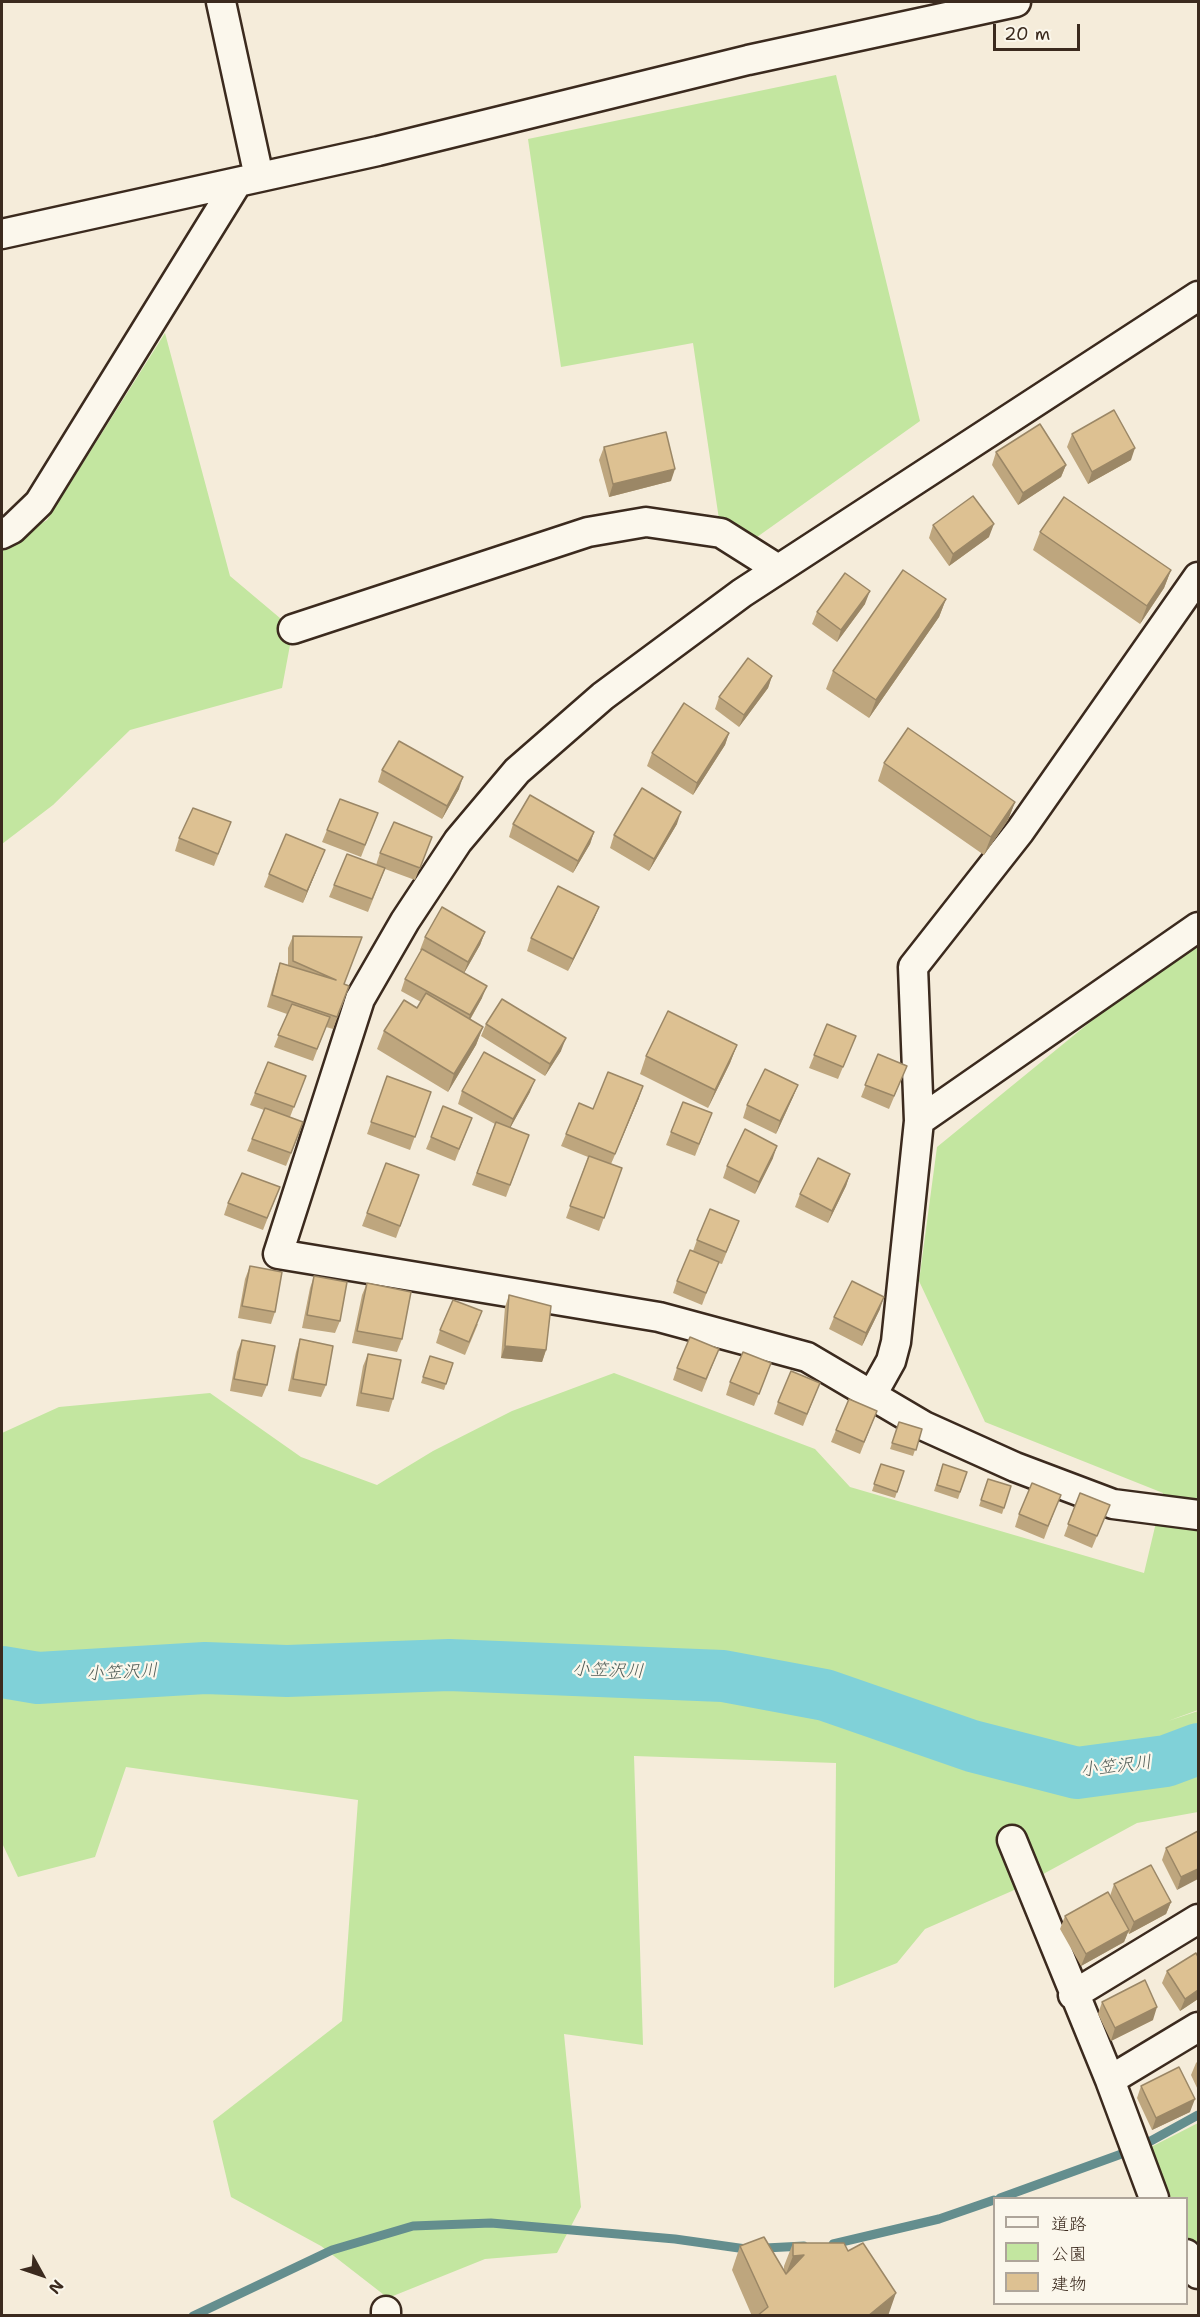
<!DOCTYPE html>
<html>
<head>
<meta charset="utf-8">
<style>
  body { margin:0 }
  #map { position:relative; width:1200px; height:2317px; overflow:hidden; background:#f5ecda; font-family:"Shantell Sans","Klee One",sans-serif }
  canvas { display:block }
  .frame { position:absolute; inset:0; border:3px solid #3b2a1e; pointer-events:none }
  .legend { position:absolute; left:993px; top:2197px; width:195px; height:108px; box-sizing:border-box; background:#fbf7ec; border:2px solid #aea59a; margin:0; padding:8px 10px; list-style:none; font-size:18px; color:#3b2a1e }
  .legend li { display:flex; align-items:center; gap:12px; height:30px }
  .legend b { width:30px; border:2px solid #aea59a }
  .north { position:absolute; left:12px; top:2245px; width:60px; height:60px; -webkit-text-stroke:4px #fbf7ec; paint-order:stroke; rotate:130deg; font-size:16px; font-weight:700; line-height:24px; text-align:center; color:#3b2a1e }
  .north::after { content:''; display:block; margin:auto; width:21px; height:27px; background:#3b2a1e; clip-path:polygon(50% 0,100% 100%,50% 72%,0 100%) }
  .scale { position:absolute; left:993px; top:24px; width:87px; height:27px; box-sizing:border-box; border:3px solid #3b2a1e; border-top:0; padding-left:8px; font-size:18px; line-height:21px; white-space:nowrap; color:#3b2a1e; -webkit-text-stroke:4px #fbf7ec; paint-order:stroke }
</style>
</head>
<body>
<div id="map">
<canvas width="1200" height="2317"></canvas>
<div class="frame"></div>
<ul class="legend">
<li><b style="height:8px;background:#fbf7ec"></b>道路</li>
<li><b style="height:16px;background:#c3e6a0"></b>公園</li>
<li><b style="height:16px;background:#ddc192"></b>建物</li>
</ul>
<div class="north">N</div>
<div class="scale">20 m</div>
</div>
<script>
const c = document.querySelector('canvas').getContext('2d');
c.lineJoin = 'round';
function fillPath(path, color) {
  c.fillStyle = color;
  c.fill(path, 'evenodd');
}
function poly(rows) {
  const path = new Path2D();
  for (const r of rows) {
    path.moveTo(r[0], r[1]);
    for (let i = 2; i < r.length; i += 2) path.lineTo(r[i], r[i + 1]);
  }
  return path;
}
function stroke(path, color, width, dash) {
  c.strokeStyle = color;
  c.lineWidth = width;
  c.lineCap = dash ? 'butt' : 'round';
  c.setLineDash(dash || []);
  c.stroke(path);
}
function label(font, color, halo, rows, align = 'center') {
  c.font = font + ' "Shantell Sans","Klee One",sans-serif';
  c.lineWidth = 4.5;
  c.setLineDash([]);
  c.textBaseline = 'middle';
  c.strokeStyle = halo;
  c.fillStyle = color;
  for (const [text, x, y, turn = 0] of rows) {
    c.save();
    c.translate(x, y);
    c.rotate((+turn || 0) * Math.PI / 180);
    c.textAlign = isNaN(turn) ? turn : align;
    if (halo) c.strokeText(text, 0, 0);
    c.fillText(text, 0, 0);
    c.restore();
  }
}
fillPath(poly([
  [836,75,920,421,743,547,721,533,693,343,561,367,528,139],
  [165,333,230,576,293,629,282,688,130,730,53,805,2,844,2,547,47,520],
  [1198,934,1198,1710,1168,1721,1198,1711,1198,1812,1137,1823,1012,1891,925,1929,897,1963,834,1988,836,1763,634,1756,643,2045,564,2034,581,2207,557,2253,485,2259,388,2298,321,2246,231,2197,213,2121,342,2021,358,1800,126,1767,95,1857,18,1877,2,1843,2,1433,59,1407,210,1393,301,1457,377,1485,433,1451,512,1411,614,1373,815,1449,850,1487,1144,1573,1163,1493,985,1422,919,1281,937,1147],
  [1198,2123,1198,2269,1187,2238,1186,2198,1171,2198,1151,2147]
]), '#c3e6a0');
stroke(poly([
  [1000,2198,1138,2148,1198,2115],
  [833,2244,939,2219,994,2200],
  [193,2316,332,2250,413,2226,491,2223,675,2239,746,2249,804,2246]
]), '#648e8e', 9);
stroke(poly([
  [2,1672,38,1678,205,1668,287,1671,449,1665,723,1676,825,1695,972,1746,1077,1773,1166,1761,1198,1749]
]), '#80d1d8', 52);
const minor = poly([
  [221,2,259,177],
  [2,234,378,151,748,60,1016,2],
  [1198,296,742,593,603,696,517,771,458,841,405,921,360,999,278,1254,659,1317,807,1357,924,1426,1015,1467,1113,1504,1198,1515],
  [2,534,12,529,39,503,237,183],
  [293,629,588,532,646,522,721,533,778,569],
  [919,1121,1198,927],
  [872,1395,891,1361,896,1342,919,1121,913,967,1020,831,1198,577],
  [1012,1840,1110,2080,1198,2027],
  [1073,1995,1198,1919],
  [1110,2080,1154,2198],
  [1186,2254,1198,2274],
  [386,2311,386,2316]
]);
stroke(minor, '#3b2a1e', 33);
stroke(minor, '#fbf7ec', 28);
fillPath(poly([
  [1072,434,1131,460,1088,484,1067,447],
  [604,447,671,481,609,497,599,460],
  [996,452,1066,465,1061,477,1018,505,992,465],
  [933,525,989,537,949,566,929,538],
  [1040,532,1171,570,1164,588,1140,624,1033,550],
  [946,599,939,617,869,718,826,689,833,671],
  [865,604,837,642,812,624,817,612],
  [772,676,768,688,739,727,715,709,719,697],
  [729,733,725,745,693,795,647,766,652,753],
  [884,763,1015,802,1008,820,984,855,878,781],
  [382,770,459,789,442,819,378,782],
  [378,813,361,857,322,842,327,830],
  [231,822,214,866,175,851,179,838],
  [513,824,594,832,590,844,573,873,509,837],
  [677,824,649,871,610,848,614,835],
  [432,837,415,880,385,869,368,912,329,897,334,885,376,865,380,853],
  [320,862,303,903,264,887,269,874],
  [599,907,594,919,568,971,527,951,531,938],
  [485,932,480,945,464,973,482,998,470,1020,483,1027,476,1045,448,1092,377,1049,384,1031,417,1008,421,1002,401,991,405,979,422,950,420,950,425,937],
  [293,936,344,984,345,998,333,1029,326,1027,313,1061,274,1047,287,1014,267,1007,276,975,280,963,288,965,288,948],
  [486,1024,561,1051,545,1076,481,1036],
  [827,1024,851,1048,838,1079,809,1068],
  [737,1045,730,1063,708,1108,640,1074,646,1056],
  [878,1054,907,1066,889,1109,861,1097],
  [306,1076,290,1117,299,1134,286,1166,247,1151,264,1110,250,1105,255,1093],
  [387,1076,431,1092,410,1150,367,1134],
  [798,1085,793,1097,776,1134,743,1118,747,1105],
  [462,1091,530,1092,510,1128,529,1135,506,1197,472,1185,495,1124,458,1104],
  [639,1098,611,1164,622,1168,599,1231,566,1218,588,1157,561,1146,566,1134,593,1109],
  [712,1113,695,1156,666,1145,671,1132],
  [472,1118,455,1161,426,1149,431,1137],
  [773,1158,755,1194,723,1178,727,1166],
  [386,1163,419,1175,396,1238,362,1226],
  [850,1174,846,1186,828,1223,795,1207,800,1194],
  [280,1187,263,1230,224,1215,228,1203],
  [739,1221,722,1264,718,1263,702,1305,673,1293,677,1281,693,1251,697,1240],
  [250,1266,275,1312,271,1324,238,1318,245,1279],
  [314,1276,340,1321,335,1333,302,1328,310,1288],
  [367,1283,402,1339,397,1352,352,1343,362,1295],
  [509,1295,546,1350,542,1362,501,1358,505,1307],
  [880,1309,862,1346,829,1329,834,1317],
  [478,1324,465,1355,436,1343,440,1330],
  [300,1339,326,1385,321,1397,288,1391,296,1352],
  [242,1340,267,1385,262,1397,230,1391,237,1352],
  [719,1349,702,1392,673,1380,677,1368],
  [368,1354,393,1399,389,1412,356,1406,363,1366],
  [430,1356,453,1363,444,1390,421,1383],
  [771,1363,754,1406,726,1395,730,1382],
  [820,1383,803,1426,774,1414,778,1402],
  [877,1411,860,1454,831,1442,836,1430],
  [899,1422,922,1429,913,1456,890,1449],
  [881,1464,904,1471,895,1498,872,1491],
  [943,1464,967,1472,958,1499,934,1491],
  [988,1479,1011,1486,1002,1514,979,1506],
  [1080,1493,1110,1505,1092,1548,1064,1536],
  [1056,1507,1044,1539,1015,1527,1019,1514],
  [1198,1831,1177,1890,1162,1860,1166,1848],
  [1114,1884,1171,1902,1166,1914,1129,1934,1128,1932,1124,1942,1081,1966,1060,1929,1065,1916,1110,1896],
  [1198,1957,1198,1999,1180,2011,1162,1983,1167,1971],
  [1102,2002,1153,2020,1111,2041,1098,2014],
  [1198,2061,1198,2090,1191,2075,1196,2063],
  [1141,2086,1190,2112,1152,2130,1137,2098],
  [793,2243,848,2251,888,2316,752,2316,732,2270,740,2246,784,2271,784,2266]
]), '#bea67e');
fillPath(poly([
  [1135,448,1131,460,1088,484,1092,472],
  [1066,465,1061,477,1018,505,1023,493],
  [675,469,671,481,609,497,613,484],
  [994,524,989,537,949,566,953,554],
  [1171,570,1164,588,1140,624,1147,606],
  [870,591,865,604,837,642,841,630],
  [946,599,939,617,869,718,876,700],
  [772,676,768,688,739,727,744,715],
  [729,733,725,745,693,795,697,783],
  [463,777,459,789,442,819,447,806],
  [1015,802,1008,820,984,855,991,837],
  [681,812,677,824,649,871,654,859],
  [594,832,590,844,573,873,578,861],
  [325,850,320,862,303,903,307,891],
  [599,907,594,919,568,971,573,959],
  [485,932,480,945,463,975,468,962],
  [487,986,482,998,465,1028,470,1015],
  [483,1027,476,1045,448,1092,454,1074],
  [566,1038,561,1051,545,1076,550,1064],
  [737,1045,730,1063,708,1108,715,1090],
  [535,1080,530,1092,508,1132,513,1119],
  [798,1085,793,1097,776,1134,780,1121],
  [643,1086,639,1098,610,1166,615,1154],
  [777,1146,773,1158,755,1194,759,1182],
  [850,1174,846,1186,828,1223,832,1211],
  [884,1297,880,1309,862,1346,866,1333],
  [505,1346,546,1350,542,1362,501,1358],
  [1198,1869,1198,1879,1177,1890,1181,1877],
  [1171,1902,1166,1914,1129,1934,1134,1922],
  [1129,1930,1124,1942,1081,1966,1086,1954],
  [1198,1990,1198,1999,1180,2011,1185,1999],
  [1157,2007,1153,2020,1111,2041,1115,2028],
  [1195,2099,1190,2112,1152,2130,1156,2118],
  [804,2255,784,2279,793,2256],
  [896,2293,888,2316,868,2316]
]), '#9b8766');
const building = poly([
  [1114,410,1135,448,1092,472,1072,434,1114,410],
  [1040,424,1066,465,1023,493,996,452,1040,424],
  [666,432,675,469,613,484,604,447,666,432],
  [973,496,994,524,953,554,933,525,973,496],
  [1064,497,1171,570,1147,606,1040,532,1064,497],
  [903,570,946,599,876,700,833,671,903,570],
  [845,573,870,591,841,630,817,612,845,573],
  [748,658,772,676,744,715,719,697,748,658],
  [684,703,729,733,697,783,652,753,684,703],
  [908,728,1015,802,991,837,884,763,908,728],
  [399,741,463,777,447,806,382,770,399,741],
  [642,788,681,812,654,859,614,835,642,788],
  [530,795,594,832,578,861,513,824,530,795],
  [340,799,378,813,365,845,327,830,340,799],
  [193,808,231,822,218,854,179,838,193,808],
  [394,822,432,837,420,868,380,853,394,822],
  [286,834,325,850,307,891,269,874,286,834],
  [347,854,385,868,372,899,334,885,347,854],
  [558,886,599,907,573,959,531,938,558,886],
  [442,907,485,932,468,962,425,937,442,907],
  [293,936,362,937,344,984,349,986,337,1017,272,995,280,963,336,980,293,961,293,936],
  [422,949,487,986,470,1015,405,979,422,949],
  [426,993,483,1027,454,1074,384,1031,404,1000,417,1008,426,993],
  [502,999,566,1038,550,1064,486,1024,502,999],
  [292,1004,330,1017,317,1049,278,1035,292,1004],
  [668,1011,737,1045,715,1090,646,1056,668,1011],
  [827,1024,856,1036,843,1067,814,1055,827,1024],
  [484,1052,535,1080,513,1119,462,1091,484,1052],
  [878,1054,907,1066,894,1096,865,1085,878,1054],
  [268,1062,306,1076,294,1107,255,1093,268,1062],
  [765,1069,798,1085,780,1121,747,1105,765,1069],
  [608,1072,643,1086,615,1154,566,1134,579,1103,593,1109,608,1072],
  [387,1076,431,1092,415,1137,371,1122,387,1076],
  [683,1102,712,1113,699,1144,671,1132,683,1102],
  [443,1106,472,1118,459,1149,431,1137,443,1106],
  [265,1108,303,1122,291,1153,252,1139,265,1108],
  [496,1122,529,1135,510,1185,477,1173,496,1122],
  [745,1129,777,1146,759,1182,727,1166,745,1129],
  [589,1156,622,1168,604,1218,570,1206,589,1156],
  [818,1158,850,1174,832,1211,800,1194,818,1158],
  [386,1163,419,1175,400,1226,367,1213,386,1163],
  [242,1173,280,1187,267,1218,228,1203,242,1173],
  [710,1209,739,1221,726,1252,697,1240,710,1209],
  [690,1250,719,1262,706,1293,677,1281,690,1250],
  [250,1266,282,1272,275,1312,242,1306,250,1266],
  [314,1276,347,1282,340,1321,307,1315,314,1276],
  [852,1281,884,1297,866,1333,834,1317,852,1281],
  [367,1283,411,1292,402,1339,357,1331,367,1283],
  [509,1295,551,1306,546,1350,505,1346,509,1295],
  [453,1300,482,1311,469,1342,440,1330,453,1300],
  [690,1337,719,1349,706,1379,677,1368,690,1337],
  [300,1339,333,1346,326,1385,293,1379,300,1339],
  [242,1340,275,1346,267,1385,234,1379,242,1340],
  [743,1352,771,1363,759,1394,730,1382,743,1352],
  [368,1354,401,1360,393,1399,361,1393,368,1354],
  [430,1356,453,1363,446,1384,423,1377,430,1356],
  [791,1371,820,1383,807,1414,778,1402,791,1371],
  [849,1399,877,1411,864,1442,836,1430,849,1399],
  [899,1422,922,1429,916,1450,892,1443,899,1422],
  [881,1464,904,1471,897,1492,874,1484,881,1464],
  [943,1464,967,1472,960,1492,937,1485,943,1464],
  [988,1479,1011,1486,1004,1508,981,1500,988,1479],
  [1032,1483,1061,1495,1048,1526,1019,1514,1032,1483],
  [1080,1493,1110,1505,1097,1536,1068,1524,1080,1493],
  [1198,1831,1198,1869,1181,1877,1166,1848,1198,1831],
  [1151,1865,1171,1902,1134,1922,1114,1884,1151,1865],
  [1108,1892,1129,1930,1086,1954,1065,1916,1108,1892],
  [1196,1953,1198,1957,1198,1990,1185,1999,1167,1971,1196,1953],
  [1145,1980,1157,2007,1115,2028,1102,2002,1145,1980],
  [1179,2067,1195,2099,1156,2118,1141,2086,1179,2067],
  [764,2237,786,2274,804,2255,793,2256,793,2243,844,2243,848,2251,863,2243,896,2293,868,2316,757,2316,768,2307,740,2246,764,2237]
]);
fillPath(building, '#ddc192');
stroke(building, '#9b8766', 1.5);
label('italic 18px', '#505c56', '#fbf7ec', [
  ["小笠沢川",608,1671,2],
  ["小笠沢川",122,1673,-3],
  ["小笠沢川",1116,1767,-7]
]);
</script>
</body>
</html>
